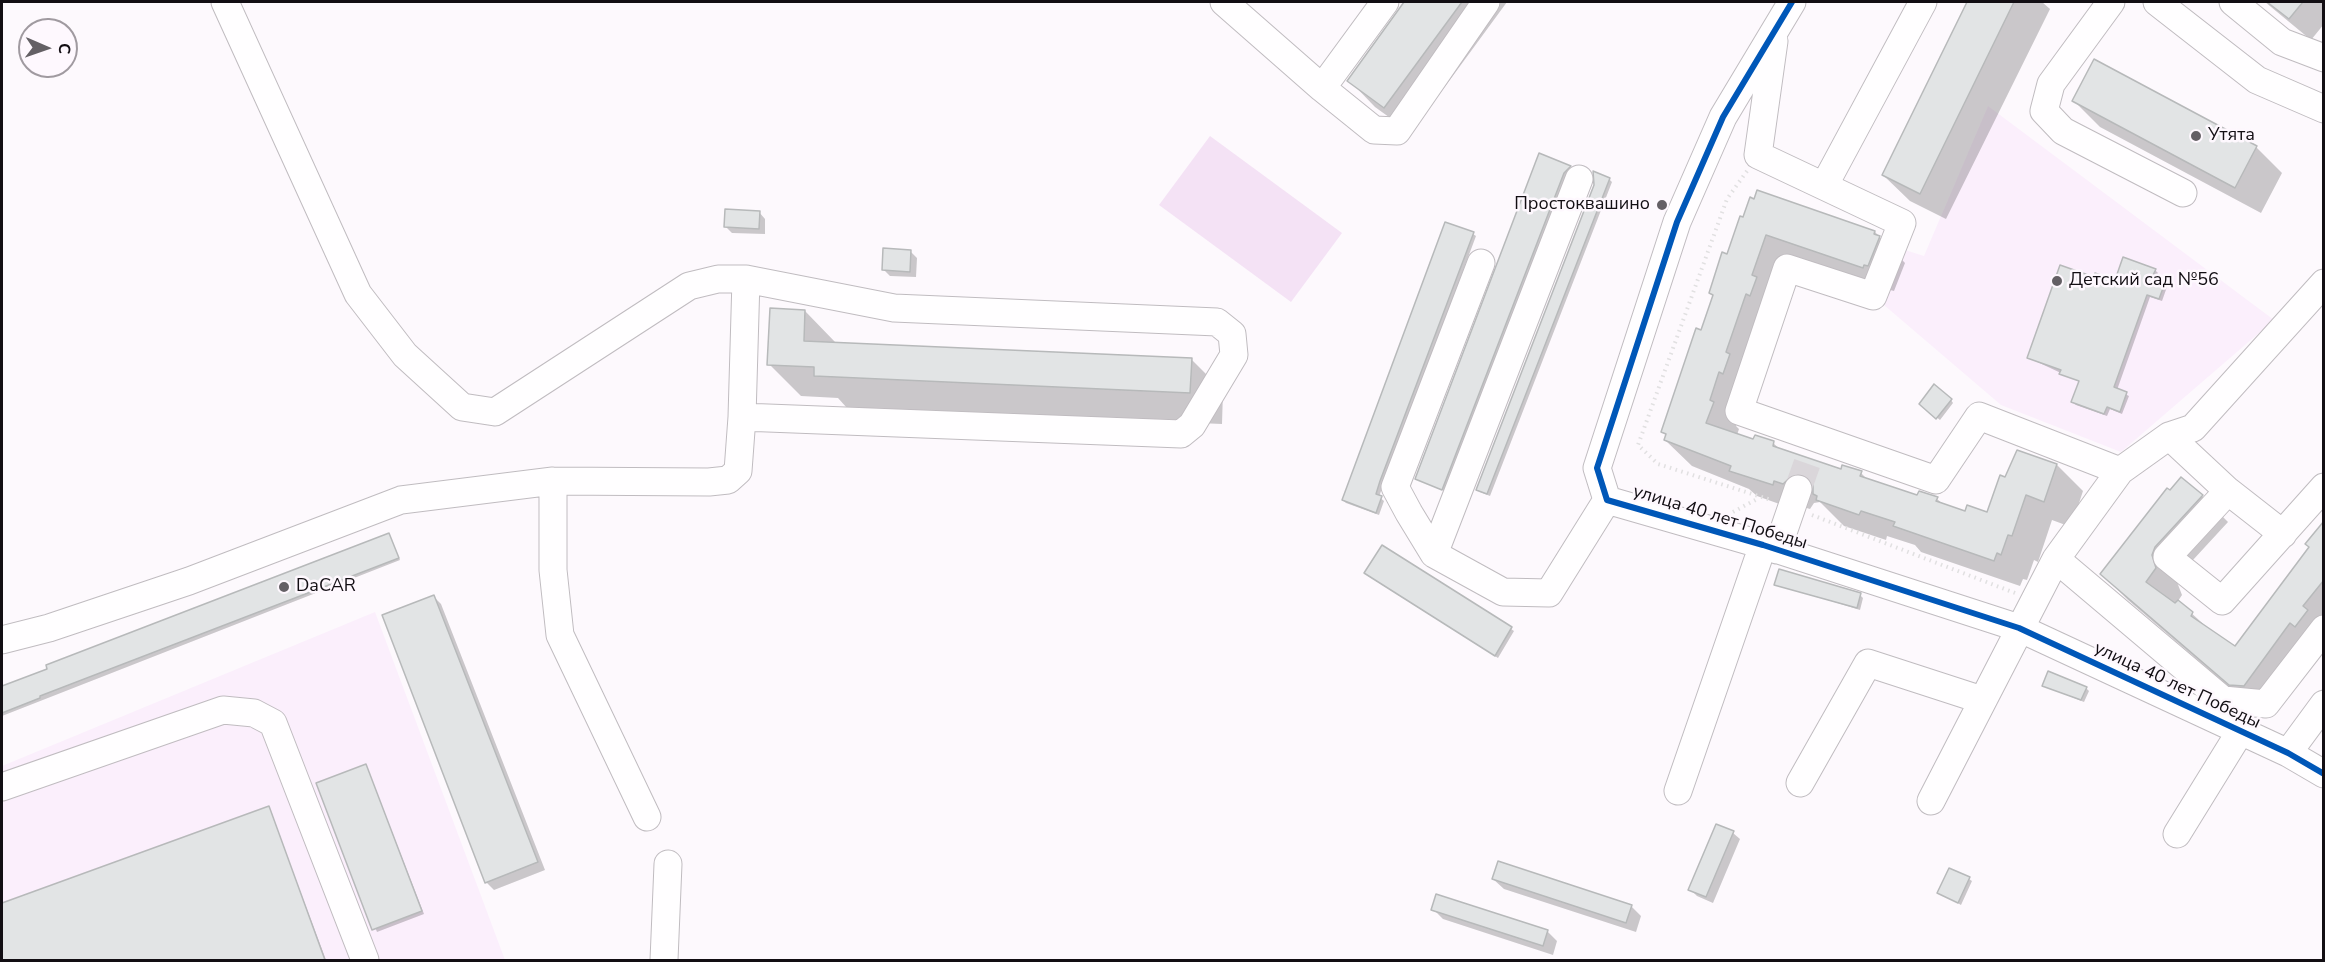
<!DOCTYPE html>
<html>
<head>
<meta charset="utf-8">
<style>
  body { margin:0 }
  #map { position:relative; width:2325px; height:962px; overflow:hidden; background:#fdf9fd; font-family:"Nunito Sans",sans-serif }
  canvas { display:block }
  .frame { position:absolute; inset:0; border:3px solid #120e13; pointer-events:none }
  .north { position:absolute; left:18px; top:18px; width:60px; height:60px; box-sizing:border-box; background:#fef8fe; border:2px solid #a09aa0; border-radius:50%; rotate:92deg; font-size:16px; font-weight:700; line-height:24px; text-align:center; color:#120e13 }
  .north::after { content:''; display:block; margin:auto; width:21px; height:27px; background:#646065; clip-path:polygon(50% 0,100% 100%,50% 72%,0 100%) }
</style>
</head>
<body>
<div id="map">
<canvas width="2325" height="962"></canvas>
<div class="frame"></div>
<div class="north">С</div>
</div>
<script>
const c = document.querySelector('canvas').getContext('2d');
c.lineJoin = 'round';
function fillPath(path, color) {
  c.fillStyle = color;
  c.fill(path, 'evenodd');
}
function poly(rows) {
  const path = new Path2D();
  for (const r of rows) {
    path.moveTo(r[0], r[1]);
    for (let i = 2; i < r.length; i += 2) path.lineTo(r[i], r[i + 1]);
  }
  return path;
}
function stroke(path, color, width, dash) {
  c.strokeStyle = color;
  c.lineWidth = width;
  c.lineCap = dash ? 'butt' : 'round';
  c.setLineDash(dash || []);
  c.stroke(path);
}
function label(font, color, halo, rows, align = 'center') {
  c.font = font + ' "Nunito Sans",sans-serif';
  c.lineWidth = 5;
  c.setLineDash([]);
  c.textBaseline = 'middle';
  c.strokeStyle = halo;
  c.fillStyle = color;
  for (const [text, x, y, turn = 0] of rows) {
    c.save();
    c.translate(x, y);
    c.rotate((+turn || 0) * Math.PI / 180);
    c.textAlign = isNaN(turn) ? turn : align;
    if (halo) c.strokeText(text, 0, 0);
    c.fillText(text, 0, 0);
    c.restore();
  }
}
fillPath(poly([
  [1988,106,2274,320,2121,452,2001,405,1884,305,1905,250,1924,256],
  [375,612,505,960,2,960,2,766]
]), '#fbeffc');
fillPath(poly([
  [1210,136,1342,233,1291,302,1159,205]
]), '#f4e2f5');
fillPath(poly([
  [1406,2,1507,2,1411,133,1375,107,1349,80],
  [1969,2,2042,2,2050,9,1946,219,1910,201,1883,175],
  [2265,2,2324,2,2324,24,2311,40],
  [2074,101,2256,147,2282,173,2261,213,2100,127],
  [1540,155,1573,170,1445,491,1417,479],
  [1609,179,1612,182,1490,496,1480,492,1478,489],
  [759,212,765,219,765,234,732,233,726,227],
  [1741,218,1875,232,1905,263,1894,291,1890,290,1889,294,1792,260,1736,426,1739,429,1737,435,1754,441,1773,443,1781,450,1842,471,1861,473,1868,480,1918,497,1937,499,1944,505,1966,513,1988,514,2006,479,2057,465,2083,491,2071,527,2052,520,2038,562,2034,560,2027,580,2023,579,2020,586,1921,552,1915,545,1887,536,1886,540,1844,526,1820,502,1814,503,1810,509,1800,506,1799,511,1757,496,1749,489,1692,466,1665,440,1667,436,1663,432,1702,332,1714,297,1710,293,1728,256],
  [1473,234,1476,236,1383,485,1379,497,1384,501,1379,515,1346,503,1343,500],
  [910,251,917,258,916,277,890,276,884,270],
  [2155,270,2158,273,2156,278,2168,284,2162,301,2150,297,2117,390,2129,396,2122,414,2110,409,2107,416,2076,405,2073,402,2080,382,2029,358,2095,278,2116,282],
  [805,311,837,344,1191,359,1223,391,1222,424,847,408,838,398,801,396,769,364],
  [1951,400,1953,403,1940,420,1924,407],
  [2202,496,2228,522,2181,573,2177,582,2182,595,2178,601,2211,631,2235,648,2310,547,2324,523,2324,650,2257,711,2128,600,2102,574],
  [389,535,400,560,2,716,2,688],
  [1382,547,1511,629,1514,631,1498,658,1368,576,1366,573],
  [1776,584,1860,595,1863,598,1860,610],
  [433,596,441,604,545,870,494,890,486,882],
  [2044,686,2086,688,2089,691,2084,702],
  [366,765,424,914,377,932,318,784],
  [269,808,326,960,2,960,2,905],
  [1717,826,1733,833,1740,839,1713,903,1697,896,1690,889],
  [1493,879,1631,906,1641,916,1636,932,1504,889],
  [1969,879,1972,881,1961,905,1939,893],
  [1433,909,1547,931,1557,941,1553,955,1443,919]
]), '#0003');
const building = poly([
  [1404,2,1462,2,1384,108,1347,81,1404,2],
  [1967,2,2014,2,1920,194,1882,175,1967,2],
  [2267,2,2303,2,2289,19,2267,2],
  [2094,59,2257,146,2235,188,2072,101,2094,59],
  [1539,153,1571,166,1564,173,1442,490,1415,479,1539,153],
  [1593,171,1610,178,1487,494,1476,490,1594,185,1593,171],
  [1757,190,1875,231,1874,234,1880,236,1868,266,1864,265,1863,268,1766,235,1752,275,1757,277,1750,296,1746,294,1726,352,1730,354,1723,374,1719,372,1710,400,1714,402,1706,423,1753,439,1755,435,1774,441,1773,446,1841,469,1842,465,1862,471,1860,476,1917,495,1919,491,1938,497,1936,501,1965,511,1967,505,1987,512,2000,475,2005,477,2017,450,2057,464,2044,502,2026,495,2012,536,2008,535,2001,555,1997,553,1994,561,1893,526,1895,522,1861,511,1859,515,1816,500,1817,496,1813,494,1813,485,1804,474,1794,474,1783,484,1774,481,1773,485,1729,471,1731,466,1664,440,1666,434,1661,432,1696,328,1701,330,1713,295,1709,293,1722,252,1727,254,1740,216,1743,217,1750,197,1754,199,1757,190],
  [725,209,760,211,759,229,724,227,725,209],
  [1445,222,1474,232,1380,481,1376,494,1382,496,1376,513,1342,500,1445,222],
  [883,248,911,250,910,272,882,270,883,248],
  [2123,257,2156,269,2153,275,2166,280,2159,299,2147,295,2114,387,2127,392,2120,412,2107,407,2104,414,2071,402,2079,381,2059,374,2061,370,2027,358,2060,265,2094,277,2095,273,2115,280,2123,257],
  [770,308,805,310,804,341,1192,358,1190,393,814,376,814,367,767,365,770,308],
  [1934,384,1952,399,1936,419,1919,404,1934,384],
  [2181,477,2203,495,2155,547,2152,555,2156,568,2146,582,2175,603,2178,600,2193,612,2191,616,2235,646,2309,547,2305,544,2324,521,2324,580,2303,606,2308,610,2295,627,2290,623,2244,686,2229,685,2100,574,2167,488,2170,490,2181,477],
  [389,533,399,558,40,696,40,698,2,713,2,686,47,669,46,665,389,533],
  [1382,545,1512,627,1495,656,1364,573,1382,545],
  [1779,569,1861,593,1857,608,1774,585,1779,569],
  [434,595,538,862,485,883,382,615,434,595],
  [2048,671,2087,687,2081,700,2042,686,2048,671],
  [366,764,422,911,372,930,316,783,366,764],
  [269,806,325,960,2,960,2,903,269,806],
  [1716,824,1734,831,1706,897,1688,890,1716,824],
  [1498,861,1632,905,1626,923,1492,879,1498,861],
  [1949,868,1970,877,1958,903,1937,893,1949,868],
  [1436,894,1548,930,1543,946,1431,910,1436,894]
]);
fillPath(building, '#e2e4e5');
stroke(building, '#b7b9ba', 1.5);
stroke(poly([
  [1798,489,1809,458]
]), '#dad6da', 27, [27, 14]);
const minor = poly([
  [225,2,358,294,405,355,462,407,495,412,689,286,718,279,746,279,894,308,1217,322,1232,334,1234,355,1192,425,1181,434,742,417,746,279],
  [1224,2,1322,88,1385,2],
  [1792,2,1723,117,1677,222,1597,468,1607,500,1763,545,2019,628,2288,753,2324,774],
  [2111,2,2051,84,2044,111,2063,131,2183,193],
  [2157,2,2257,80,2324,109],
  [2233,2,2282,42,2324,58],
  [1774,41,1758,155,1902,223,1873,296,1787,268,1739,411,1936,480,1979,416,2120,471],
  [1322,88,1374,130,1397,131,1486,2],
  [1824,186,1923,2],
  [1481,263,1395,487,1409,513,1434,554,1503,592,1549,593,1607,500],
  [2169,436,2228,491,2167,557,2222,601,2324,487],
  [553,481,709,482,728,480,738,471,742,417],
  [2228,491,2283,534],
  [1777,550,1798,489],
  [1434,554,1579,179],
  [2056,559,2223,700,2266,704,2324,629],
  [2,640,49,628,189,581,401,500,553,481,553,570,560,635,647,817],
  [2288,753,2324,704],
  [1800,783,1868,663,1982,700],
  [2,787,223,710,254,713,273,723,365,960],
  [1678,791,1763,545],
  [1931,801,2056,559,2120,471,2169,436,2193,428,2324,283],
  [2177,834,2240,732],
  [664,960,668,864]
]);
stroke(minor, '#c0bcc0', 29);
stroke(poly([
  [1747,171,1727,199,1638,445,1658,464,1771,500],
  [1733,512,1759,498],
  [1812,515,2015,593]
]), '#e1e0e1', 4, [1.5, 4.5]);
stroke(minor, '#fffeff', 27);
stroke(poly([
  [1792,2,1723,117,1677,222,1597,468,1607,500,1763,545,2019,628,2288,753,2324,774]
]), '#0057b8', 6);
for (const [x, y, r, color] of [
  [2196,136,6,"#646065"],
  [1662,205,6,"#646065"],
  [2057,281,6,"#646065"],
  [284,587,6,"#646065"]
]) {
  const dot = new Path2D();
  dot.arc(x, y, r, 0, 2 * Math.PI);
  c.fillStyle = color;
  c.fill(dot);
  stroke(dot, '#fef8fe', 2);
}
label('18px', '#120e13', '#fef8fe', [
  ["Утята",2208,136],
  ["Простоквашино",1650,205,"right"],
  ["Детский сад №56",2069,281],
  ["DaCAR",296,587]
], 'left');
label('18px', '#120e13', '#fef8fe', [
  ["улица 40 лет Победы",1720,518,17],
  ["улица 40 лет Победы",2177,686,25]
]);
</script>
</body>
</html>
